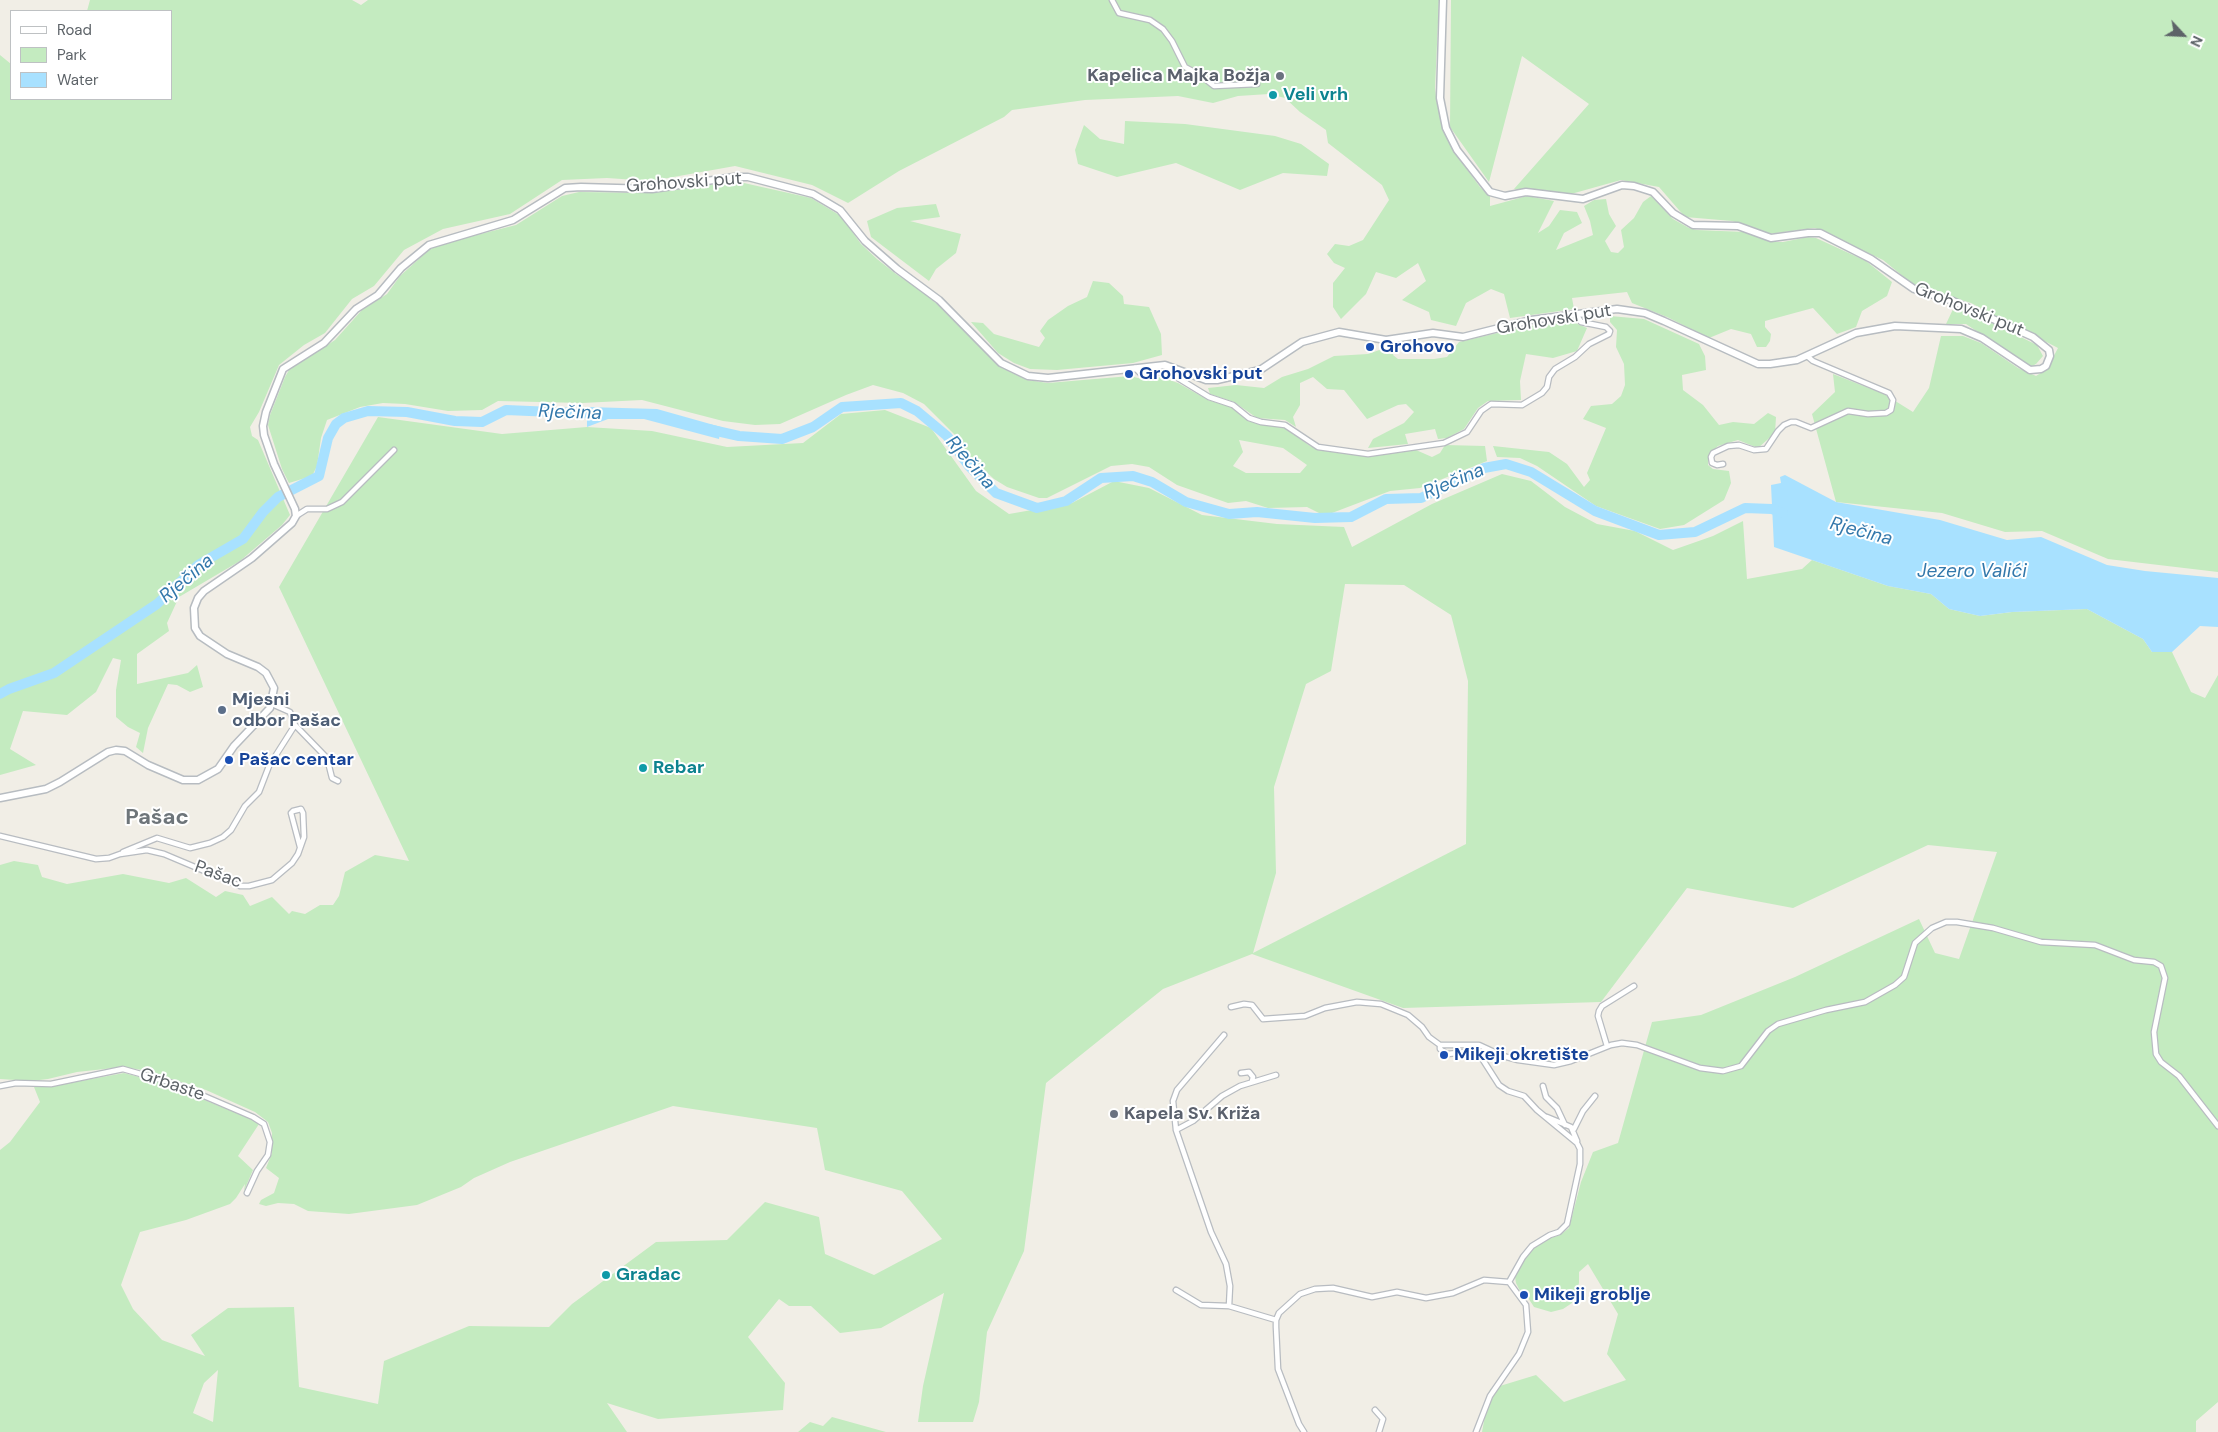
<!DOCTYPE html>
<html>
<head>
<meta charset="utf-8">
<style>
  body { margin:0 }
  #map { position:relative; width:2218px; height:1432px; overflow:hidden; background:#f1eee6; font-family:"DM Sans",sans-serif }
  canvas { display:block }
  .legend { position:absolute; left:10px; top:10px; width:162px; height:90px; box-sizing:border-box; background:#fff; border:1px solid #bec1c3; margin:0; padding:6px 9px; list-style:none; font-size:15px; color:#5d6368 }
  .legend li { display:flex; align-items:center; gap:10px; height:25px }
  .legend b { width:25px; border:1px solid #bec1c3 }
  .north { position:absolute; left:2158px; top:10px; width:50px; height:50px; -webkit-text-stroke:4px #fff; paint-order:stroke; rotate:115deg; font-size:14px; font-weight:700; line-height:20px; text-align:center; color:#5d6368 }
  .north::after { content:''; display:block; margin:auto; width:18px; height:22px; background:#5d6368; clip-path:polygon(50% 0,100% 100%,50% 72%,0 100%) }
</style>
</head>
<body>
<div id="map">
<canvas width="2218" height="1432"></canvas>
<ul class="legend">
<li><b style="height:6px;background:#fff"></b>Road</li>
<li><b style="height:14px;background:#c4ebc0"></b>Park</li>
<li><b style="height:14px;background:#a8e1ff"></b>Water</li>
</ul>
<div class="north">N</div>
</div>
<script>
const c = document.querySelector('canvas').getContext('2d');
c.lineJoin = 'round';
function fillPath(path, color) {
  c.fillStyle = color;
  c.fill(path, 'evenodd');
}
function poly(rows) {
  const path = new Path2D();
  for (const r of rows) {
    path.moveTo(r[0], r[1]);
    for (let i = 2; i < r.length; i += 2) path.lineTo(r[i], r[i + 1]);
  }
  return path;
}
function stroke(path, color, width, dash) {
  c.strokeStyle = color;
  c.lineWidth = width;
  c.lineCap = dash ? 'butt' : 'round';
  c.setLineDash(dash || []);
  c.stroke(path);
}
function label(font, color, halo, rows, align = 'center') {
  c.font = font + ' "DM Sans",sans-serif';
  c.lineWidth = 4;
  c.setLineDash([]);
  c.textBaseline = 'middle';
  c.strokeStyle = halo;
  c.fillStyle = color;
  for (const [text, x, y, turn = 0] of rows) {
    c.save();
    c.translate(x, y);
    c.rotate((+turn || 0) * Math.PI / 180);
    c.textAlign = isNaN(turn) ? turn : align;
    if (halo) c.strokeText(text, 0, 0);
    c.fillText(text, 0, 0);
    c.restore();
  }
}
fillPath(poly([
  [90,0,352,0,361,5,368,0,1439,0,1435,88,1437,104,1443,130,1454,152,1480,187,1490,196,1490,206,1527,196,1554,201,1538,233,1549,226,1560,210,1577,212,1582,223,1564,233,1556,250,1593,235,1590,221,1584,206,1594,200,1606,199,1609,214,1616,226,1605,241,1611,252,1618,253,1624,247,1621,230,1634,218,1643,202,1651,196,1673,219,1689,228,1697,230,1745,232,1772,242,1783,242,1808,237,1816,238,1866,261,1892,282,1887,296,1862,311,1856,327,1837,334,1813,308,1765,321,1765,327,1771,334,1770,341,1766,347,1757,347,1751,334,1731,329,1709,338,1667,317,1632,303,1627,292,1572,298,1574,309,1510,318,1504,294,1491,289,1466,303,1456,326,1431,320,1429,312,1402,300,1426,281,1418,263,1396,278,1376,272,1366,294,1341,319,1333,307,1333,283,1345,268,1334,263,1327,254,1335,244,1349,246,1363,240,1389,200,1382,185,1328,143,1326,130,1300,112,1285,98,1269,94,1238,96,1213,103,1178,96,1085,100,1012,110,1004,117,899,171,848,203,812,185,735,166,651,181,607,178,562,180,510,214,443,229,404,250,374,286,352,299,325,333,304,345,279,365,259,412,250,427,252,436,258,440,290,515,282,525,240,561,179,597,167,623,169,631,137,654,137,684,188,673,197,665,203,687,190,692,177,685,168,684,148,728,143,753,136,747,140,733,128,727,116,717,116,690,121,660,113,658,96,692,67,715,23,711,10,749,36,765,0,775,0,55,11,64,11,99,171,99,171,11,87,11],
  [1451,0,2218,0,2218,572,2108,559,2042,531,2005,532,1942,513,1836,502,1812,414,1835,392,1833,374,1884,394,1913,412,1929,388,1941,336,1963,336,1981,343,2018,368,2036,376,2047,369,2058,348,1971,303,1915,286,1883,260,1815,228,1768,234,1732,221,1685,217,1659,187,1621,180,1571,194,1514,189,1589,104,1522,56,1489,182,1450,127],
  [1125,121,1185,124,1275,136,1301,144,1329,164,1327,176,1283,173,1240,190,1176,163,1117,177,1078,164,1075,150,1084,125,1100,139,1124,144],
  [735,181,811,198,841,216,861,244,877,259,896,274,919,289,937,304,1002,368,1027,380,1048,383,1130,376,1142,379,1161,377,1178,383,1208,400,1231,407,1248,421,1285,428,1310,446,1320,450,1369,457,1400,450,1416,450,1432,457,1440,453,1445,445,1485,446,1487,461,1420,488,1390,491,1332,513,1319,513,1307,507,1268,508,1246,501,1228,503,1177,485,1149,467,1132,464,1111,466,1047,498,1039,498,1007,487,994,479,971,458,955,435,924,404,903,393,873,385,846,395,780,424,755,425,723,421,642,400,582,403,498,401,482,410,448,411,405,404,383,403,360,407,327,420,321,438,317,466,312,476,289,483,282,469,268,425,270,415,285,377,289,370,335,340,362,310,387,294,400,276,430,249,445,243,516,225,562,196,579,192,653,193],
  [1239,440,1283,448,1307,465,1300,473,1246,473,1233,466,1243,452],
  [936,204,940,217,910,221,961,234,956,253,936,269,929,281,871,237,867,221,897,208],
  [1093,281,1109,283,1123,296,1124,304,1149,307,1161,334,1162,355,1133,363,1057,370,1030,369,1014,363,998,353,971,322,983,323,994,334,1039,347,1045,338,1040,331,1048,320,1068,306,1087,297],
  [1955,305,2037,345,2043,356,2036,364,2030,367,1966,324,1946,324],
  [1610,316,1644,319,1699,344,1705,356,1706,370,1682,375,1683,390,1703,405,1719,425,1733,422,1754,424,1768,413,1776,417,1775,433,1758,448,1738,440,1718,446,1709,454,1708,465,1713,469,1729,471,1731,483,1724,500,1684,525,1660,529,1596,506,1537,466,1520,458,1497,457,1493,446,1549,452,1567,464,1584,487,1590,480,1587,473,1606,428,1583,419,1591,406,1612,404,1621,396,1625,385,1624,364,1616,347,1617,330,1610,322],
  [1571,321,1587,328,1577,351,1553,358,1526,354,1520,381,1521,400,1488,401,1478,408,1464,429,1447,438,1438,439,1435,429,1405,434,1408,444,1368,448,1373,439,1404,423,1414,412,1406,404,1398,405,1367,419,1344,390,1327,389,1313,377,1300,383,1300,405,1293,417,1296,427,1285,420,1257,418,1234,402,1210,394,1208,388,1236,385,1264,388,1282,377,1308,369,1334,356,1368,354,1385,348,1395,348,1393,355,1398,359,1434,359,1447,357,1459,342,1523,327],
  [885,410,931,428,976,491,1009,514,1072,503,1114,481,1149,488,1202,515,1277,524,1344,527,1352,547,1432,504,1502,474,1531,481,1565,507,1597,524,1635,531,1673,550,1713,536,1743,521,1747,579,1802,569,1812,560,1888,586,1931,594,1949,609,1980,616,2012,612,2087,609,2143,639,2152,652,2172,652,2191,692,2205,698,2218,675,2218,1402,2196,1421,2196,1432,1482,1432,1490,1389,1536,1375,1564,1402,1626,1380,1607,1354,1618,1314,1588,1264,1579,1272,1579,1283,1572,1303,1563,1309,1551,1312,1534,1307,1525,1293,1520,1291,1516,1283,1515,1277,1525,1258,1533,1248,1541,1241,1560,1235,1569,1228,1581,1182,1593,1152,1618,1143,1652,1022,1701,1015,1795,977,1919,919,1935,953,1959,959,1997,852,1928,845,1793,908,1687,888,1601,1002,1403,1008,1252,954,1163,989,1046,1083,1024,1251,987,1332,979,1402,973,1422,918,1422,923,1386,944,1293,881,1328,840,1333,811,1306,789,1306,779,1299,748,1337,785,1383,783,1410,658,1419,607,1403,627,1432,0,1432,0,1150,10,1142,40,1102,34,1087,53,1086,124,1073,166,1084,253,1120,259,1124,238,1156,253,1170,244,1191,245,1184,236,1198,230,1204,186,1220,140,1232,121,1285,133,1309,162,1340,205,1356,191,1335,228,1308,294,1307,299,1387,378,1404,384,1361,469,1326,549,1327,572,1304,656,1242,727,1240,765,1202,819,1217,825,1254,874,1275,942,1239,902,1191,825,1170,817,1128,673,1106,510,1162,474,1178,461,1187,417,1205,349,1214,308,1211,294,1204,278,1203,266,1206,259,1204,261,1200,274,1193,279,1178,266,1168,272,1153,272,1133,268,1122,255,1112,206,1090,142,1070,123,1067,77,1072,48,1079,31,1081,0,1079,0,865,14,861,38,865,42,877,67,884,123,874,169,883,186,878,216,897,225,891,243,895,250,906,272,897,289,914,292,911,305,914,320,905,333,905,339,896,345,872,375,855,409,861,279,587,378,417,502,434,587,427,652,431,727,447,803,443,841,414],
  [1345,584,1404,585,1451,615,1468,681,1466,844,1253,953,1276,873,1274,787,1306,684,1331,671],
  [218,1370,213,1422,193,1413,204,1383],
  [832,1417,886,1432,798,1432,810,1422,823,1426]
]), '#c4ebc0');
fillPath(poly([
  [587,407,657,409,721,427,719,439,644,419,608,419,587,427],
  [1785,475,1836,502,1940,520,2007,540,2041,537,2107,565,2145,571,2218,578,2218,627,2200,626,2172,652,2152,652,2143,639,2087,609,2012,612,1980,616,1949,609,1931,594,1888,586,1774,547,1771,485,1781,483,1780,477]
]), '#a8e1ff');
stroke(poly([
  [708,429,739,436,782,439,813,427,842,407,901,403,917,411,947,436,969,466,996,493,1037,508,1066,501,1101,478,1133,476,1152,482,1186,502,1229,514,1257,512,1315,518,1351,517,1386,499,1421,498,1484,468,1506,464,1531,472,1595,511,1659,535,1695,532,1745,508,1772,509,1783,513],
  [0,694,9,689,54,673,157,604,198,565,243,539,263,512,278,497,319,476,328,438,336,424,344,418,368,411,407,412,455,421,482,422,506,410,600,414]
]), '#a8e1ff', 10);
const street = poly([
  [1112,0,1119,13,1150,20,1163,29,1172,41,1185,67,1200,75,1214,86,1257,84],
  [1135,368,1140,373,1158,372,1173,375,1209,397,1233,405,1249,418,1261,422,1285,425,1318,447,1368,454,1444,443,1467,432,1481,411,1491,404,1522,405,1542,393,1547,387,1549,377,1555,369,1575,357,1589,344,1609,334,1610,331,1606,327,1581,322,1576,314],
  [1723,464,1717,465,1712,463,1711,457,1713,453,1728,446,1739,445,1754,450,1766,449,1778,431,1784,425,1791,422,1796,422,1811,428,1848,411,1868,414,1886,413,1891,410,1893,400,1889,393,1813,361,1807,356],
  [296,516,307,509,327,509,342,502,394,450],
  [295,725,325,756,328,762,332,778,338,781],
  [0,836,96,859,109,858,120,854,147,850,164,854,240,886,249,886,272,880,292,863,298,854,304,837,303,813,301,809,293,811,291,813,300,847],
  [123,852,157,838,190,848,210,843,223,837,231,830,245,806,259,792,269,766,295,725,290,712,272,704],
  [1231,1007,1244,1004,1252,1005,1263,1019,1305,1016,1325,1008,1357,1002,1381,1004,1408,1015,1422,1027,1429,1037,1440,1045,1479,1045,1503,1056,1518,1060,1554,1065,1571,1061,1611,1045,1622,1043,1637,1045,1700,1068,1723,1071,1741,1066,1768,1031,1778,1024,1826,1010,1865,1002,1895,985,1904,977,1915,943,1932,928,1946,922,1957,922,1993,928,2041,942,2095,945,2134,960,2154,962,2161,966,2165,978,2154,1032,2156,1054,2161,1062,2179,1076,2218,1126],
  [1224,1035,1177,1090,1173,1101,1176,1130,1211,1232,1226,1264,1230,1286,1229,1306,1276,1320],
  [1440,1045,1440,1049,1447,1054,1468,1052,1478,1056,1483,1060,1499,1085,1508,1091,1524,1096,1537,1110,1577,1143,1580,1149,1580,1164,1567,1224,1559,1232,1550,1235,1532,1246,1523,1257,1509,1282],
  [1607,1046,1598,1016,1599,1011,1602,1006,1634,986],
  [1241,1073,1249,1072,1253,1077,1252,1081],
  [0,1086,16,1083,51,1084,123,1069,176,1084,253,1117,264,1124,270,1142,268,1155,257,1171,247,1193],
  [1543,1086,1546,1097,1557,1108,1565,1125],
  [1547,1117,1571,1127,1577,1141],
  [1574,1129,1583,1111,1595,1096],
  [1176,1130,1193,1121,1222,1096,1240,1086,1276,1075],
  [1176,1290,1201,1305,1229,1306],
  [1375,1410,1383,1419,1379,1432],
  [1304,1432,1299,1424,1278,1369,1276,1327,1276,1320,1279,1313,1300,1294,1315,1289,1333,1288,1372,1297,1397,1292,1426,1298,1453,1293,1484,1280,1509,1282,1526,1305,1528,1332,1519,1354,1490,1396,1476,1432]
]);
const secondary = poly([
  [0,798,46,789,60,782,108,752,116,750,125,751,148,765,183,780,198,780,218,769,234,746,270,708,274,688,266,673,258,667,227,654,200,636,195,628,194,608,198,598,204,591,252,558,292,523,296,516,295,509,274,464,264,435,263,426,266,412,283,369,324,343,356,309,378,295,401,268,429,245,513,220,565,188,581,187,652,189,734,177,748,177,813,194,840,210,865,241,897,269,939,300,1001,363,1028,376,1048,378,1165,365,1206,380,1217,380,1260,370,1302,342,1339,332,1386,340,1433,333,1463,337,1531,320,1617,309,1645,313,1664,321,1758,364,1770,364,1797,360,1856,333,1895,326,1961,329,1982,338,2030,370,2041,369,2046,366,2050,356,2049,350,2033,337,1953,301,1914,289,1871,259,1820,233,1808,233,1771,238,1738,226,1693,225,1673,213,1653,192,1634,186,1622,185,1583,199,1526,192,1505,196,1490,192,1457,150,1446,128,1440,98,1443,0]
]);
stroke(street, '#b8bcc1', 7);
stroke(secondary, '#b7bcc1', 9);
stroke(street, '#fff', 4.5);
stroke(secondary, '#fff', 6);
for (const [x, y, r, color] of [
  [1280,76,5,"#6b7280"],
  [1273,95,5,"#0f9aa8"],
  [1370,347,5,"#1a4fb4"],
  [1129,374,5,"#1a4fb4"],
  [222,710,5,"#5c6f8a"],
  [229,760,5,"#1a4fb4"],
  [643,768,5,"#0f9aa8"],
  [1444,1055,5,"#1a4fb4"],
  [1114,1114,5,"#6b7280"],
  [606,1275,5,"#0f9aa8"],
  [1524,1295,5,"#1a4fb4"]
]) {
  const dot = new Path2D();
  dot.arc(x, y, r, 0, 2 * Math.PI);
  c.fillStyle = color;
  c.fill(dot);
  stroke(dot, '#fff', 2);
}
label('bold 18px', '#5b616d', '#fff', [
  ["Kapelica Majka Božja",1270,76],
  ["Kapela Sv. Križa",1124,1114,"left"]
], 'right');
label('bold 18px', '#0d838f', '#fff', [
  ["Veli vrh",1283,95],
  ["Rebar",653,768],
  ["Gradac",616,1275]
], 'left');
label('18px', '#5d6368', '#fff', [
  ["Grohovski put",684,183,-4],
  ["Grohovski put",1969,310,22],
  ["Grohovski put",1554,320,-9],
  ["Pašac",218,875,20],
  ["Grbaste",172,1085,19]
]);
label('bold 18px', '#164399', '#fff', [
  ["Grohovo",1380,347],
  ["Grohovski put",1139,374],
  ["Pašac centar",239,760],
  ["Mikeji okretište",1454,1055],
  ["Mikeji groblje",1534,1295]
], 'left');
label('bold 18px', '#4e5e75', '#fff', [
  ["Mjesni",232,700],
  ["odbor Pašac",232,721]
], 'left');
label('italic 19px', '#3378ab', '#fff', [
  ["Rječina",570,413,2],
  ["Rječina",970,463,49],
  ["Rječina",1454,482,-23],
  ["Rječina",1861,532,15],
  ["Jezero Valići",1972,572],
  ["Rječina",187,579,-40]
]);
label('bold 22px', '#6e757a', '#fff', [
  ["Pašac",157,818]
]);
</script>
</body>
</html>
